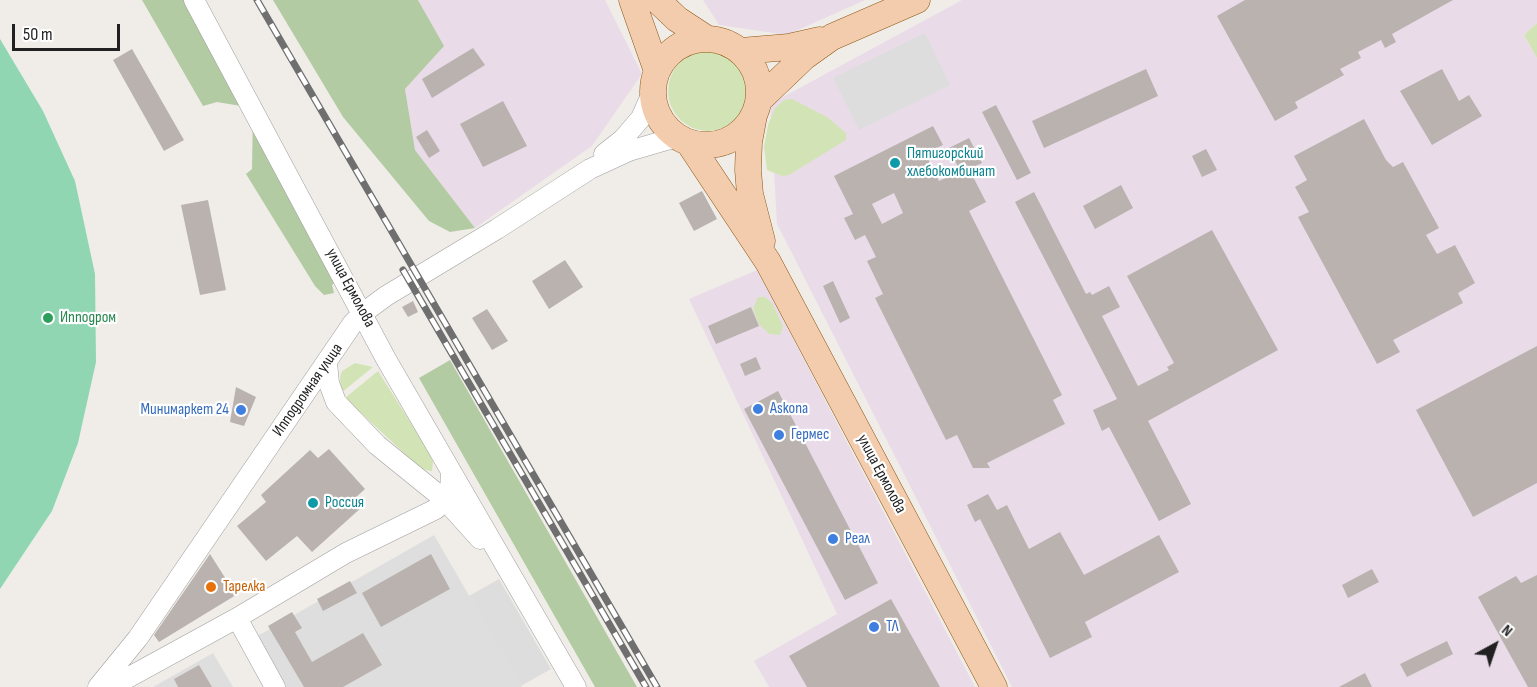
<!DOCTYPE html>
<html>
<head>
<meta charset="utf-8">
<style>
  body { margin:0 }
  #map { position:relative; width:1537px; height:687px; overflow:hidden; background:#f0ede9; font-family:"Sofia Sans Condensed",sans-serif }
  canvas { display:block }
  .north { position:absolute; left:1465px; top:615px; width:60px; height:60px; -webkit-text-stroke:4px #fff; paint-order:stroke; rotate:40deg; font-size:16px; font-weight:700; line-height:24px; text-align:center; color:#212121 }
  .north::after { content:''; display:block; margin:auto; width:21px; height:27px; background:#212121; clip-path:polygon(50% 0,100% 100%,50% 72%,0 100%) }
  .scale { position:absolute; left:12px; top:24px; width:108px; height:27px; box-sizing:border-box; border:3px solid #212121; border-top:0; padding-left:8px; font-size:18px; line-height:21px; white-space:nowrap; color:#212121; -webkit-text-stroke:4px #fff; paint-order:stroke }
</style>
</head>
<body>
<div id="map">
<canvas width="1537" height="687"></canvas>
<div class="north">N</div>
<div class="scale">50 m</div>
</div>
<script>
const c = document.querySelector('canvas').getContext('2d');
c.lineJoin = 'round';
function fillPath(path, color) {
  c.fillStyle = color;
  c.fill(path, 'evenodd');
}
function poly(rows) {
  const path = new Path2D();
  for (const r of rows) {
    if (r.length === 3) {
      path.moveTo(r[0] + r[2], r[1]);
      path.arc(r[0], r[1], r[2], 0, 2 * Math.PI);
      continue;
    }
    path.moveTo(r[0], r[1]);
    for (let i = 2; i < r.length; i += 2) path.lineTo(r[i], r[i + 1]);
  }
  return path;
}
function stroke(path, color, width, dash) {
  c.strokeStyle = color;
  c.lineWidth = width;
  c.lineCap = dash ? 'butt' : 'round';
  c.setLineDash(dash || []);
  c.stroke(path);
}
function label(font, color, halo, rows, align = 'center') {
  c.font = font + ' "Sofia Sans Condensed",sans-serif';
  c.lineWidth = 4.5;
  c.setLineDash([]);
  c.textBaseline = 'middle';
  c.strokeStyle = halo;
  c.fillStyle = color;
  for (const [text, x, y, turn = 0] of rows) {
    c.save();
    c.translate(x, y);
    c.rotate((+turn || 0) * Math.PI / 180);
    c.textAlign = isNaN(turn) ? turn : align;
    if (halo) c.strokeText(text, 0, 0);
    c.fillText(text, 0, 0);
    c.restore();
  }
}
fillPath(poly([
  [434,535,522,687,282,687,254,638],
  [213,653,233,687,153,687]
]), '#dfdede');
fillPath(poly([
  [418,0,605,0,642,74,592,146,475,228,415,150,405,89,443,46],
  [703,0,865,0,787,35,719,25],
  [962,0,1537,0,1537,23,1524,35,1537,58,1537,687,1012,687,777,224,770,104],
  [757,270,975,687,769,687,754,661,837,614,689,299]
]), '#e9dce8');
fillPath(poly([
  [1537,23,1537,58,1524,35],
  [708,91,40],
  [792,99,827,117,846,133,846,140,789,175,782,176,767,170,764,147,768,125,775,108,784,100],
  [758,297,765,297,772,303,783,326,780,335,769,334,759,324,753,309],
  [355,363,373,367,341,393,340,377,342,371],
  [378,371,429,452,433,462,432,471,421,469,345,398]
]), '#d2e4b5');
fillPath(poly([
  [142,0,199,0,262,105,337,280,332,285,334,293,324,295,315,286,246,174,252,169,253,108,217,102,203,106],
  [273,0,418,0,444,46,405,89,415,150,475,228,450,232,429,221,343,117],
  [450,360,637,687,595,687,419,378]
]), '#b3cba2');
fillPath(poly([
  [0,39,43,111,75,181,95,274,96,362,78,443,52,511,0,589]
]), '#90d6b3');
fillPath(poly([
  [925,33,950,85,859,130,833,78],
  [499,579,551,669,521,686,469,596]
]), '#ddd');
fillPath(poly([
  [1245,0,1453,0,1392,34,1396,42,1385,48,1381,40,1358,52,1361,58,1340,69,1344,75,1295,102,1298,108,1275,121,1217,16],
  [473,48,485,65,432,98,422,79],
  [132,49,184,140,164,151,113,60],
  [1146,69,1158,96,1044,148,1032,121],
  [1442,69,1459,101,1469,95,1482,116,1432,145,1400,91],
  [503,101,527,146,483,167,460,124],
  [996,105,1031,173,1017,180,982,112],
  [1364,119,1386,160,1393,167,1403,162,1439,228,1426,235,1437,254,1455,245,1475,283,1458,293,1463,303,1393,340,1400,352,1377,364,1298,217,1309,212,1295,187,1307,180,1294,156],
  [933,126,943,145,925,153,939,181,960,171,949,148,969,138,982,163,969,169,986,202,969,211,1062,395,1053,400,1065,424,987,463,990,468,973,468,957,435,946,440,875,298,883,294,867,261,876,257,865,235,855,240,844,218,853,214,834,176],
  [894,193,903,213,882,224,872,204],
  [427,130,440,151,429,158,416,137],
  [1206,149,1217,170,1202,177,1192,156],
  [1121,185,1133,208,1095,229,1083,206],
  [702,191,717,219,694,231,679,203],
  [1034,192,1086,294,1090,292,1092,295,1109,286,1120,307,1102,316,1138,386,1169,370,1167,367,1174,363,1127,276,1212,230,1278,350,1148,421,1191,504,1159,521,1109,427,1102,431,1093,410,1117,399,1015,202],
  [208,200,226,290,200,295,181,205],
  [565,260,583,287,549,309,532,281],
  [833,281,850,318,840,323,823,286],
  [413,301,418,312,408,317,402,307],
  [751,307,759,326,716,344,708,326],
  [487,309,508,341,492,350,472,318],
  [1537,346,1537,483,1473,517,1416,410],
  [756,357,761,369,745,376,740,364],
  [236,387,256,397,244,426,230,422],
  [778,391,878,583,845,600,744,409],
  [329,449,365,489,354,499,362,507,312,552,297,536,266,561,237,526,266,502,261,495,310,450,318,458],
  [988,494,997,510,1007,505,1029,549,1060,532,1084,575,1159,535,1179,572,1085,622,1092,637,1050,658,980,519,975,522,967,505],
  [210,554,236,595,159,642,154,635],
  [431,554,450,589,381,627,362,593],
  [1372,569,1379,582,1348,598,1342,585],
  [1537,575,1537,687,1528,687,1478,597,1516,576,1521,583],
  [350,581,357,593,323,611,317,599],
  [891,599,940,687,807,687,789,656],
  [292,612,302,628,295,632,312,662,363,633,382,665,343,687,304,687,268,626],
  [1447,641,1453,654,1407,677,1400,664],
  [199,665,212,687,178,687,174,679],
  [1365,673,1372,687,1339,687]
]), '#b9b2af');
const minor = poly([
  [194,0,386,359,576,687],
  [604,154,623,139,641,118,653,91],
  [327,363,329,383,336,402,377,445,445,500,480,539],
  [237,618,275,687],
  [98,687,138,638,353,323,363,313,386,296,497,229,590,169,629,151,677,137],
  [111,687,237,618,346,553,436,509,450,493,451,471]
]);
const major = poly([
  [632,0,657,71],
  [657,0,677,19,706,38],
  [706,92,53],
  [741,51,789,47,820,40],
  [759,100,804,57,832,37,917,0],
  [754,115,749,142,748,170,750,194,762,241],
  [689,143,768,262,994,687]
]);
stroke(minor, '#9e9e9e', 21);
stroke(major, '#8d5611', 27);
stroke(minor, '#fff', 20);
stroke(major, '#f2ccac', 26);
const rail = poly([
  [257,0,657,687],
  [403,270,646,687]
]);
stroke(rail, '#6f6f6f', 7);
stroke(rail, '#fff', 4.5, [14]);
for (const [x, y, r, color] of [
  [895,163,6,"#0f9aa8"],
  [48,318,6,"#2e9e5b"],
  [758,409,6,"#3f7fe0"],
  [241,410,6,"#3f7fe0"],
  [779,435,6,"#3f7fe0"],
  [313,503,6,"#0f9aa8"],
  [833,539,6,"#3f7fe0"],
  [211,587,6,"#e8710a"],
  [874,627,6,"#3f7fe0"]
]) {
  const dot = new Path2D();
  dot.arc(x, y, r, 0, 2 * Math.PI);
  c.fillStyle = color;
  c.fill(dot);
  stroke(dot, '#fff', 2);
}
label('16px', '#0d838f', '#fff', [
  ["Пятигорский",907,154],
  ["хлебокомбинат",907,172],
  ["Россия",325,503]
], 'left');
label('16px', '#212121', '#fff', [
  ["улица Ермолова",350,288,62],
  ["Ипподромная улица",308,390,-55],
  ["улица Ермолова",881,474,62]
]);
label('16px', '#27864d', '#fff', [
  ["Ипподpом",60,318]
], 'left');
label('16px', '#366cbe', '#fff', [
  ["Askona",770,409],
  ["Минимаркет 24",229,410,"right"],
  ["Гермес",791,435],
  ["Реал",845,539],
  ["ТЛ",886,627]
], 'left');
label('16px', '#c56008', '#fff', [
  ["Тарелка",223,587]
], 'left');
</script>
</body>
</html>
